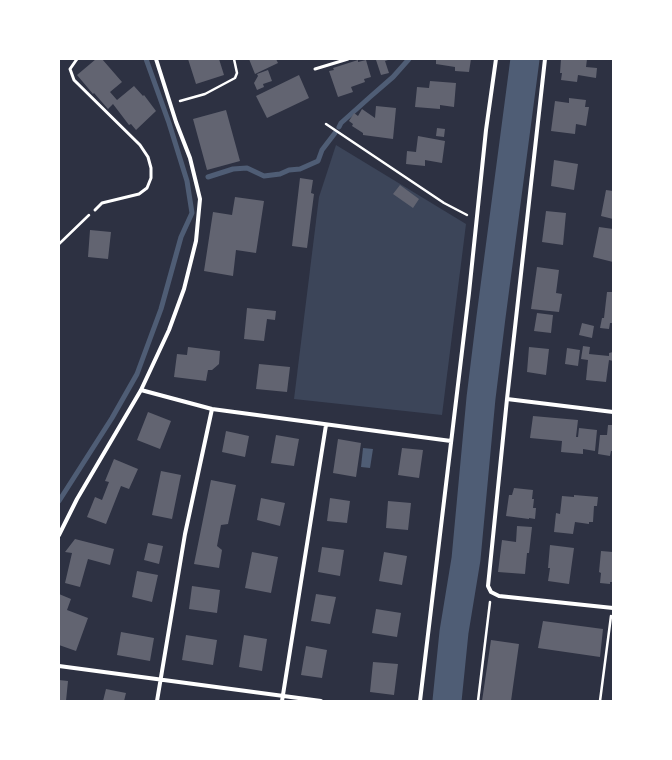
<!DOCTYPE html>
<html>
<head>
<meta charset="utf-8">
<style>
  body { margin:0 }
  #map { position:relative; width:672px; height:760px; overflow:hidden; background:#2d3142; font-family:"Space Grotesk",sans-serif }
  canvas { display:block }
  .frame { position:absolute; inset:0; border:60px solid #fff; pointer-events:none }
</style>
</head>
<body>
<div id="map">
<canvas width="672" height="760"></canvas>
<div class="frame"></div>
</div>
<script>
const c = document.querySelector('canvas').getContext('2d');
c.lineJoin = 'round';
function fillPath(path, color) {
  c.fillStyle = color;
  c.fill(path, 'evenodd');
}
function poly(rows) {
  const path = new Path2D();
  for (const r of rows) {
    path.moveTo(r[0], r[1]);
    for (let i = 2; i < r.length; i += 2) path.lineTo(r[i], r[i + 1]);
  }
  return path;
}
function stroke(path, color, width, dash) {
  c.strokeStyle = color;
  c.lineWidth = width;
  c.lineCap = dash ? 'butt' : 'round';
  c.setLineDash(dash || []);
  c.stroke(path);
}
fillPath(poly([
  [336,145,466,224,442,415,294,399,319,197]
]), '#3c4559');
fillPath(poly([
  [363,448,373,449,370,468,361,467]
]), '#4f5d75');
stroke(poly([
  [339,127,341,123,370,97,393,77,409,59],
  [208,177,233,169,247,168,264,176,280,174,289,170,300,169,318,161,322,150,335,133],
  [59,501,112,418,137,374,161,309,181,237,192,213,187,181,169,123,146,59]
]), '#4f5d75', 5);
stroke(poly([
  [447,701,454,632,466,559,481,398,491,317,525,59]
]), '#4f5d75', 29);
fillPath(poly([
  [96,59,102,59,122,82,110,92,117,100,134,86,143,96,144,95,156,111,136,130,131,124,129,125,113,104,108,109,94,93,93,94,77,75],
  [188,59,219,59,224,75,196,84],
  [249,59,276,59,278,63,255,74],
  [379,59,391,59,385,61,389,73,381,75,376,60],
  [436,59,471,59,469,72,455,71,455,67,436,64],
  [561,59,587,59,586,67,597,68,596,78,578,75,577,82,561,80,562,73,560,73],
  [358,60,358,62,366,60,371,77,364,79,365,82,351,87,353,92,338,97,329,71,334,70,333,68],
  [268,70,272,81,263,84,264,87,257,90,254,83,258,76,257,74],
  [299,75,309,98,267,118,256,96],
  [430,81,456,83,454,107,440,105,440,109,415,107,417,87,429,88],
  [569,98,586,100,585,107,589,107,586,126,576,124,575,134,551,131,555,101,569,103],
  [376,106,396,108,393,139,363,135,363,133,352,126,353,124,349,121,354,113,358,116,362,109,375,118],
  [226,110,240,161,207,170,193,119],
  [437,128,445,129,444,137,436,136],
  [418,136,445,141,442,163,425,160,425,166,406,164,407,151,416,152],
  [554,160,578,164,574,190,551,186],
  [300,178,313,180,311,193,314,194,307,248,292,246],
  [400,185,419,199,413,208,393,194],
  [606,190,613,191,613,219,601,216],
  [235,197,264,201,256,253,236,250,233,276,204,271,213,212,232,215],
  [546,211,566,213,563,245,542,242],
  [599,227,613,229,613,262,593,257],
  [90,230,111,232,108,259,88,257],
  [537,267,559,270,556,293,562,294,559,312,531,309],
  [607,292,613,292,613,323,610,323,609,329,600,328,602,318,604,318],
  [247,308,276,311,275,320,267,319,264,341,244,339],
  [537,313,553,315,551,333,534,331],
  [582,323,594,326,592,338,579,335],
  [583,346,590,347,589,354,609,356,609,353,613,352,613,361,609,360,606,382,586,380,588,360,581,359],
  [188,347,220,351,219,364,212,370,208,370,206,381,174,377,177,354,187,355],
  [529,347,549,349,546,375,527,372],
  [567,348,580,350,578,366,565,364],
  [259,364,290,367,287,392,256,389],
  [148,412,171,421,160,449,137,440],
  [533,416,578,420,576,437,578,437,579,428,597,430,595,451,583,449,583,454,561,452,562,441,530,438],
  [608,425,613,425,613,451,611,451,610,456,598,454,600,435,607,435],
  [226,431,249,436,245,457,222,452],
  [276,435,299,439,294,466,271,463],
  [338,439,361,443,356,477,333,473],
  [402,448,423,450,419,478,398,475],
  [114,459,138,469,129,489,121,486,106,524,87,517,95,497,102,500,109,482,105,481],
  [161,471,181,475,172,519,152,515],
  [211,480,236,485,228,524,221,525,217,546,222,550,219,568,194,564],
  [514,488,533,490,532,499,534,499,533,508,536,508,535,519,529,518,529,519,506,516,509,495,512,495],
  [574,495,598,497,597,506,594,506,593,522,589,522,589,524,575,522,573,534,554,532,556,513,560,514,562,496,574,497],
  [261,498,285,503,280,526,257,520],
  [330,498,350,501,347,523,327,521],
  [388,501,411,503,408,530,386,528],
  [517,526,532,527,529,553,527,553,525,574,498,572,502,540,516,542],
  [75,539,114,549,110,565,88,559,80,587,65,583,72,553,65,552],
  [148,543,163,546,159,564,144,560],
  [550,545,574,548,569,584,548,581,550,568,548,568],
  [322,547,344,550,340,576,318,572],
  [601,551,613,552,613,582,610,582,610,584,600,583,601,573,599,572],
  [252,552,278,557,271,593,245,588],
  [384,552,407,556,402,585,379,581],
  [137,571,158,575,152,602,132,597],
  [192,586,220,590,217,613,189,609],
  [59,594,71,599,67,610,88,618,76,651,59,645],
  [316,594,336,597,330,624,311,621],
  [376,609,401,613,397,637,372,633],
  [543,621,603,629,600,657,538,648],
  [121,632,154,638,150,661,117,655],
  [186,635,217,640,213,665,182,660],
  [244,635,267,639,262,671,239,667],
  [491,640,519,644,511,701,482,701],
  [306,646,327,650,322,678,301,675],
  [373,662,398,664,394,695,370,692],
  [59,680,68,681,66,701,59,701],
  [106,689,126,693,124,701,103,701]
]), '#626471');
stroke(poly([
  [180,101,205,94,235,78,237,73,234,59],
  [326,124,444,203,467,215],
  [59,244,89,215],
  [478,701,490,602],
  [600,701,611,616]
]), '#fff', 2.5);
stroke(poly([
  [77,59,70,69,74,80,140,145,148,157,151,168,151,178,147,188,139,194,102,203,95,210],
  [315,69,348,59]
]), '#fff', 3);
stroke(poly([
  [545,59,507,399,488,586,491,592,499,596,613,608],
  [141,390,212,409,451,441],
  [507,399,613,412],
  [59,535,77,499,141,390,169,330,184,289,196,241,200,199,190,158,176,122,156,59],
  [59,666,321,701],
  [157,701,185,534,212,409],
  [282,701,326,425],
  [420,701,469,293,486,130,496,59]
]), '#fff', 4);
</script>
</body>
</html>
